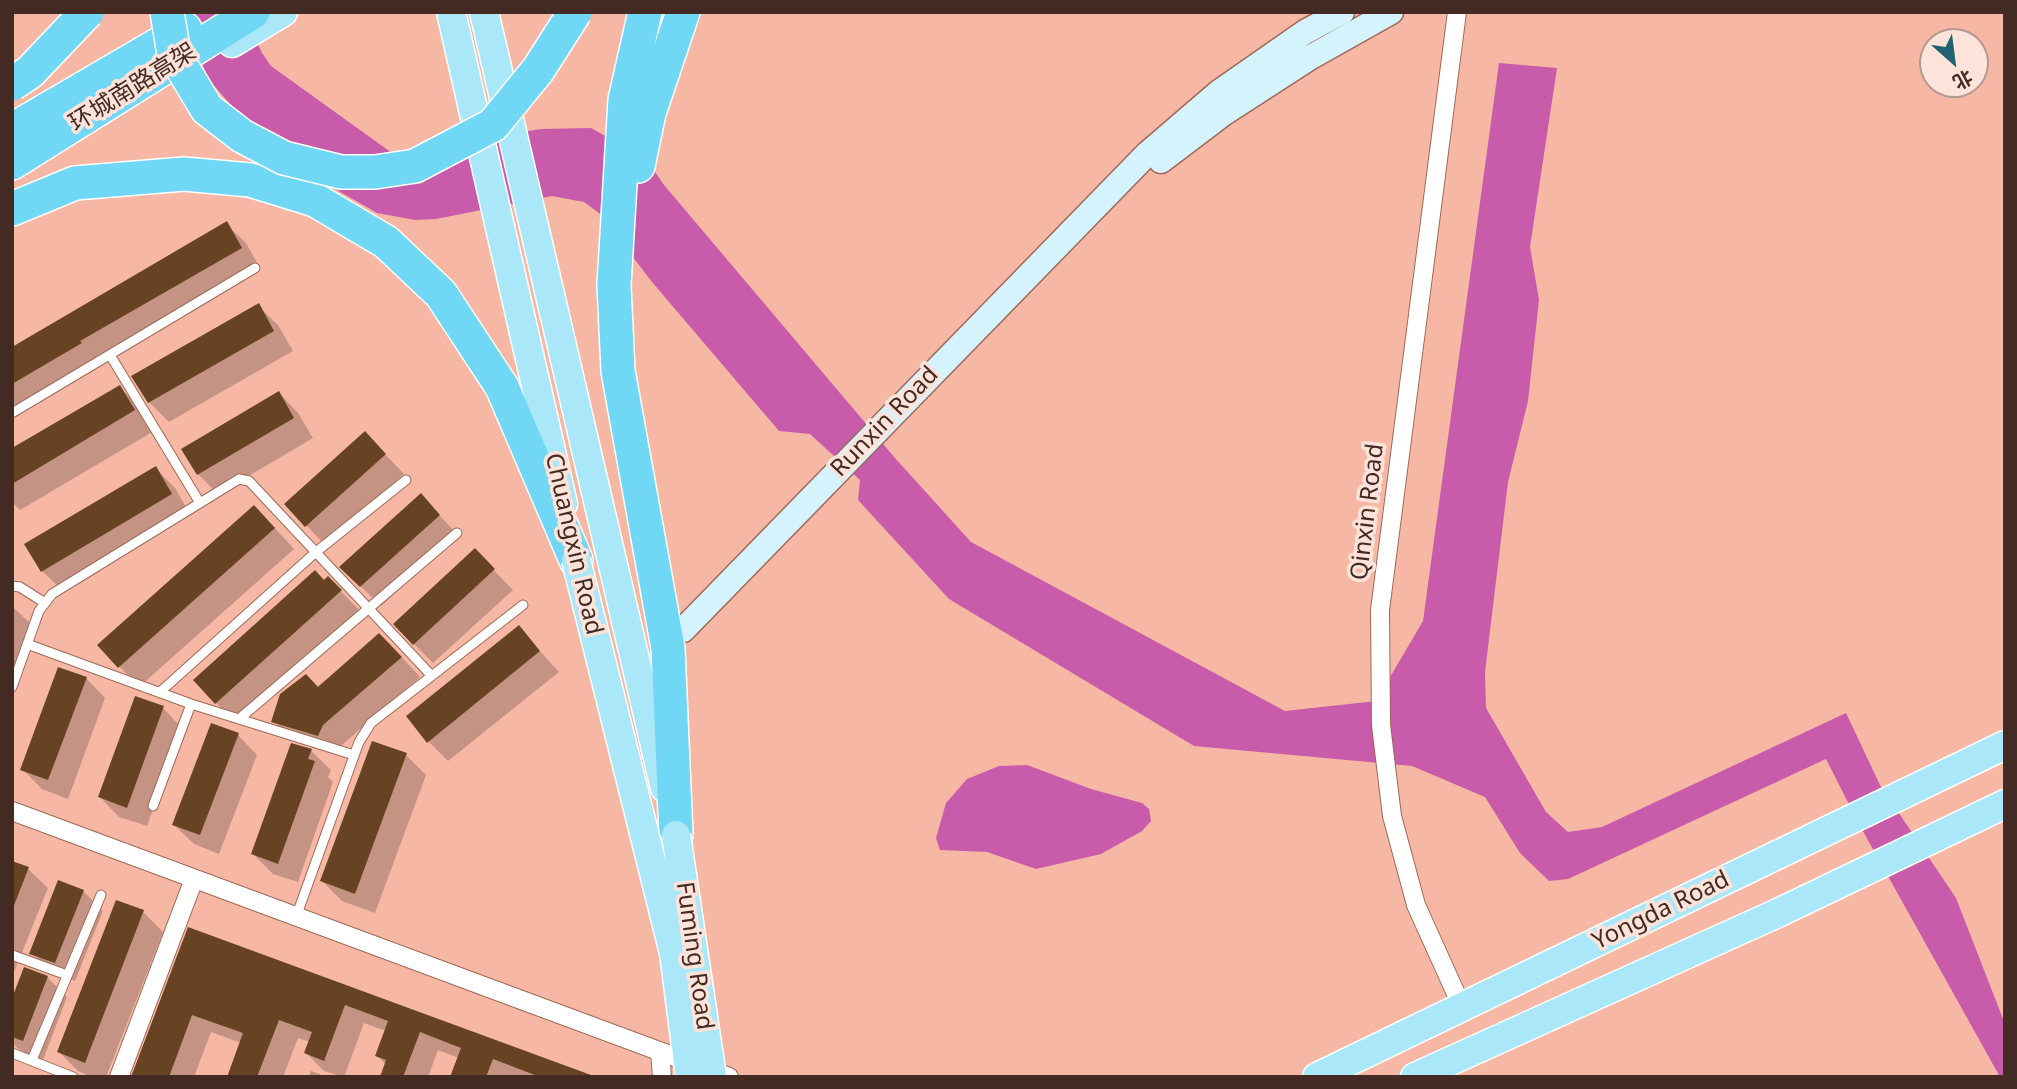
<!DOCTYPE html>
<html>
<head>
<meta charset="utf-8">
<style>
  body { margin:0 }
  #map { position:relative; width:2017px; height:1089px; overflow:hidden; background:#f6b8a4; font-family:"Noto Sans","Noto Sans SC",sans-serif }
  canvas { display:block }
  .frame { position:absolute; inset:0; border:14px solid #432b23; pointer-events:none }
  .north { position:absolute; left:1919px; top:28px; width:70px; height:70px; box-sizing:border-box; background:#fde3da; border:2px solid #b39991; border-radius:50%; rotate:152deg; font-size:19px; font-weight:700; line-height:28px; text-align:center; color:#432b23 }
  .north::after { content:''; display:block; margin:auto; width:24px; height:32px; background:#1f6375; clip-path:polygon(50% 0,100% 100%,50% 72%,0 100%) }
</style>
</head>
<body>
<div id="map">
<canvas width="2017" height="1089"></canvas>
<div class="frame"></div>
<div class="north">北</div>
</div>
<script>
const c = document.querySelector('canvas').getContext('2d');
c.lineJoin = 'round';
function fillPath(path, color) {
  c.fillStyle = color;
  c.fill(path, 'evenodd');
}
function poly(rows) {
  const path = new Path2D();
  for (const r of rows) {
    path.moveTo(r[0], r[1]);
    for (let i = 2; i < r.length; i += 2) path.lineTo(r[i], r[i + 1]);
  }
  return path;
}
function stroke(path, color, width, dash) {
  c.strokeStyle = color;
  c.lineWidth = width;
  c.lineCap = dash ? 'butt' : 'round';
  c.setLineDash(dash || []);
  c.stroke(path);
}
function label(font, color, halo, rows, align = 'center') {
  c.font = font + ' "Noto Sans","Noto Sans SC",sans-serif';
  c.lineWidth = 7;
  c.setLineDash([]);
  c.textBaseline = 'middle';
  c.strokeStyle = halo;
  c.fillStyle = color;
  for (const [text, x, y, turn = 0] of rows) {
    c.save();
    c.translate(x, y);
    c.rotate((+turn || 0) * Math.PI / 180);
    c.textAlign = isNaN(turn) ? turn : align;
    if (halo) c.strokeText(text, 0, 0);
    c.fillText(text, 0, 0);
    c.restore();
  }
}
fillPath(poly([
  [180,12,243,12,262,53,271,66,392,153,541,129,591,128,646,159,664,185,895,458,971,542,1285,711,1376,701,1423,621,1499,63,1557,68,1530,247,1539,300,1528,401,1508,482,1485,672,1486,708,1546,812,1568,832,1602,827,1846,713,1880,785,1956,898,2005,1024,2005,1077,2000,1077,1860,826,1826,759,1568,879,1549,881,1520,853,1485,797,1412,766,1194,746,949,599,858,500,860,480,810,434,779,431,652,282,599,213,584,202,552,196,436,219,415,220,377,213,302,170,253,130,209,80],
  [1027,765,1091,789,1142,803,1149,809,1151,821,1142,831,1101,854,1036,869,987,852,940,850,936,838,946,803,967,779,999,766]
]), '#c95bab');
fillPath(poly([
  [226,224,246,243,260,268,12,414,12,349],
  [258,306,278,325,293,351,169,422,149,402],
  [119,387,139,406,154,431,20,510,12,502,12,450],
  [279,393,298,413,313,438,218,494,198,474],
  [384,453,404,474,325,545,306,525],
  [155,468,175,488,190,514,62,590,42,571],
  [421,496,459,536,381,606,341,567],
  [274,527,294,549,139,687,100,646],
  [475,551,513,590,433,663,414,644],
  [328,578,360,611,236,722,216,703],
  [12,606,34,627,12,685],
  [518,627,559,672,448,761,429,742],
  [382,636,420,677,342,745,338,755,293,741,273,721],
  [86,678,105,698,68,799,42,789,22,769],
  [163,708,182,728,147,826,119,817,100,797],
  [238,735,257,755,219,854,194,844,174,825],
  [292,745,311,751,331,770,328,777,333,782,298,882,273,874,253,854],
  [406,755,426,775,375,913,342,901,322,881],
  [12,863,28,869,48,888,12,977],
  [83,891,103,911,75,981,51,972,32,952],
  [143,912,163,932,106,1077,92,1077,78,1071,59,1052],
  [189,930,591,1077,452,1077,459,1058,438,1050,428,1077,382,1077,386,1065,377,1055,386,1031,364,1023,344,1077,324,1071,306,1053,310,1042,298,1038,283,1077,229,1077,241,1043,211,1032,194,1077,132,1077],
  [47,977,67,997,43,1060,21,1051,12,1043,12,1003],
  [311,1071,327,1077,309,1077]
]), '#0003');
fillPath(poly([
  [227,221,242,248,80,341,82,343,12,384,12,347],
  [259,303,274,331,148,403,131,376],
  [120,385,135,410,12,484,12,448],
  [279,391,294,418,197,475,181,449],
  [365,431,386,454,305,527,284,504],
  [156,466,172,494,41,572,24,544],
  [421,493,440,515,360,587,339,567],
  [254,505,275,528,118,668,97,645],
  [475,548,495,569,413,645,393,624],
  [315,570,324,580,328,576,342,590,215,704,193,680],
  [519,625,540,651,427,743,406,716],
  [379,633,402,657,323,725,318,736,271,722,280,694,306,674,318,687],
  [58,667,87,677,48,780,20,770],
  [135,696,164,706,127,808,98,797],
  [211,723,239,733,200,835,172,825],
  [372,741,407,753,355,894,320,881],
  [291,743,312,749,308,759,315,761,278,864,251,854],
  [12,861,29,867,13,908,12,908],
  [58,880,84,890,55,963,29,954],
  [116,900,144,910,85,1063,57,1052],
  [188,927,591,1075,591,1077,540,1077,493,1059,486,1077,450,1077,461,1048,420,1032,403,1077,380,1077,386,1060,375,1056,388,1021,345,1005,324,1061,304,1053,312,1032,279,1020,257,1077,227,1077,243,1033,192,1015,169,1077,131,1077],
  [24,967,48,976,23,1041,12,1037,12,998]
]), '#674324');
const lane = poly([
  [110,355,200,503],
  [12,413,255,268],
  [12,586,20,587,45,603],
  [27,644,191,704,354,755],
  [12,687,39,611,52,594,239,479,249,481,431,675],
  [160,692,316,552,406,480],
  [239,719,457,533],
  [153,806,191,704],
  [296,917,359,742,371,723,523,605],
  [12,955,67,975],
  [12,1053,73,1077],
  [32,1060,101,895]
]);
const street = poly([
  [1457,12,1380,610,1381,725,1392,816,1416,905,1462,1007],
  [12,811,729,1077],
  [660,1052,662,1077],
  [119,1077,194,879]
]);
const secondary = poly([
  [1161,161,1223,114,1311,57,1391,12],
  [683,630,1148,153,1219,92,1305,32,1342,12]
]);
const primary = poly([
  [451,12,563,504],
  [484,12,665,788],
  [232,43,283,12],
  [1317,1077,2005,745],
  [1415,1077,1780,912,2005,804]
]);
const highway = poly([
  [645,12,625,100,614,285,618,371,668,648,676,835],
  [12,130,185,29],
  [12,163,253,12],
  [638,166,649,113,683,12],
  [12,209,75,183,184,174,250,180,315,200,386,242,441,294,502,387,576,560]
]);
stroke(lane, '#a06856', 11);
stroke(street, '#a06856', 20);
stroke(secondary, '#a06856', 27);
stroke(primary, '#fff', 31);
stroke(highway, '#fff', 36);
stroke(lane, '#fff', 9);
stroke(street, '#fff', 18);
stroke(secondary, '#d4f3fc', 24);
stroke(primary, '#a9e7f9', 28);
stroke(highway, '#70d7f5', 33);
const primaryBridge = poly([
  [576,560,674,953,690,1077],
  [676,835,712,1077]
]);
const highwayBridge = poly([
  [167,12,174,54,207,109,242,136,284,158,341,172,375,172,415,166,493,125,538,70,575,12],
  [12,84,30,72,87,12]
]);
stroke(primaryBridge, '#fff', 31, []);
stroke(highwayBridge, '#fff', 36, []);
stroke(primaryBridge, '#a9e7f9', 28);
stroke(highwayBridge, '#70d7f5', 33);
label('24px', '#432b23', '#fde3da', [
  ["环城南路高架",133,88,-32],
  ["Runxin Road",885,422,-46],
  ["Qinxin Road",1368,512,-83],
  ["Chuangxin Road",573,544,77],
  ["Yongda Road",1661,911,-26],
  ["Fuming Road",694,956,82]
]);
</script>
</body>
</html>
